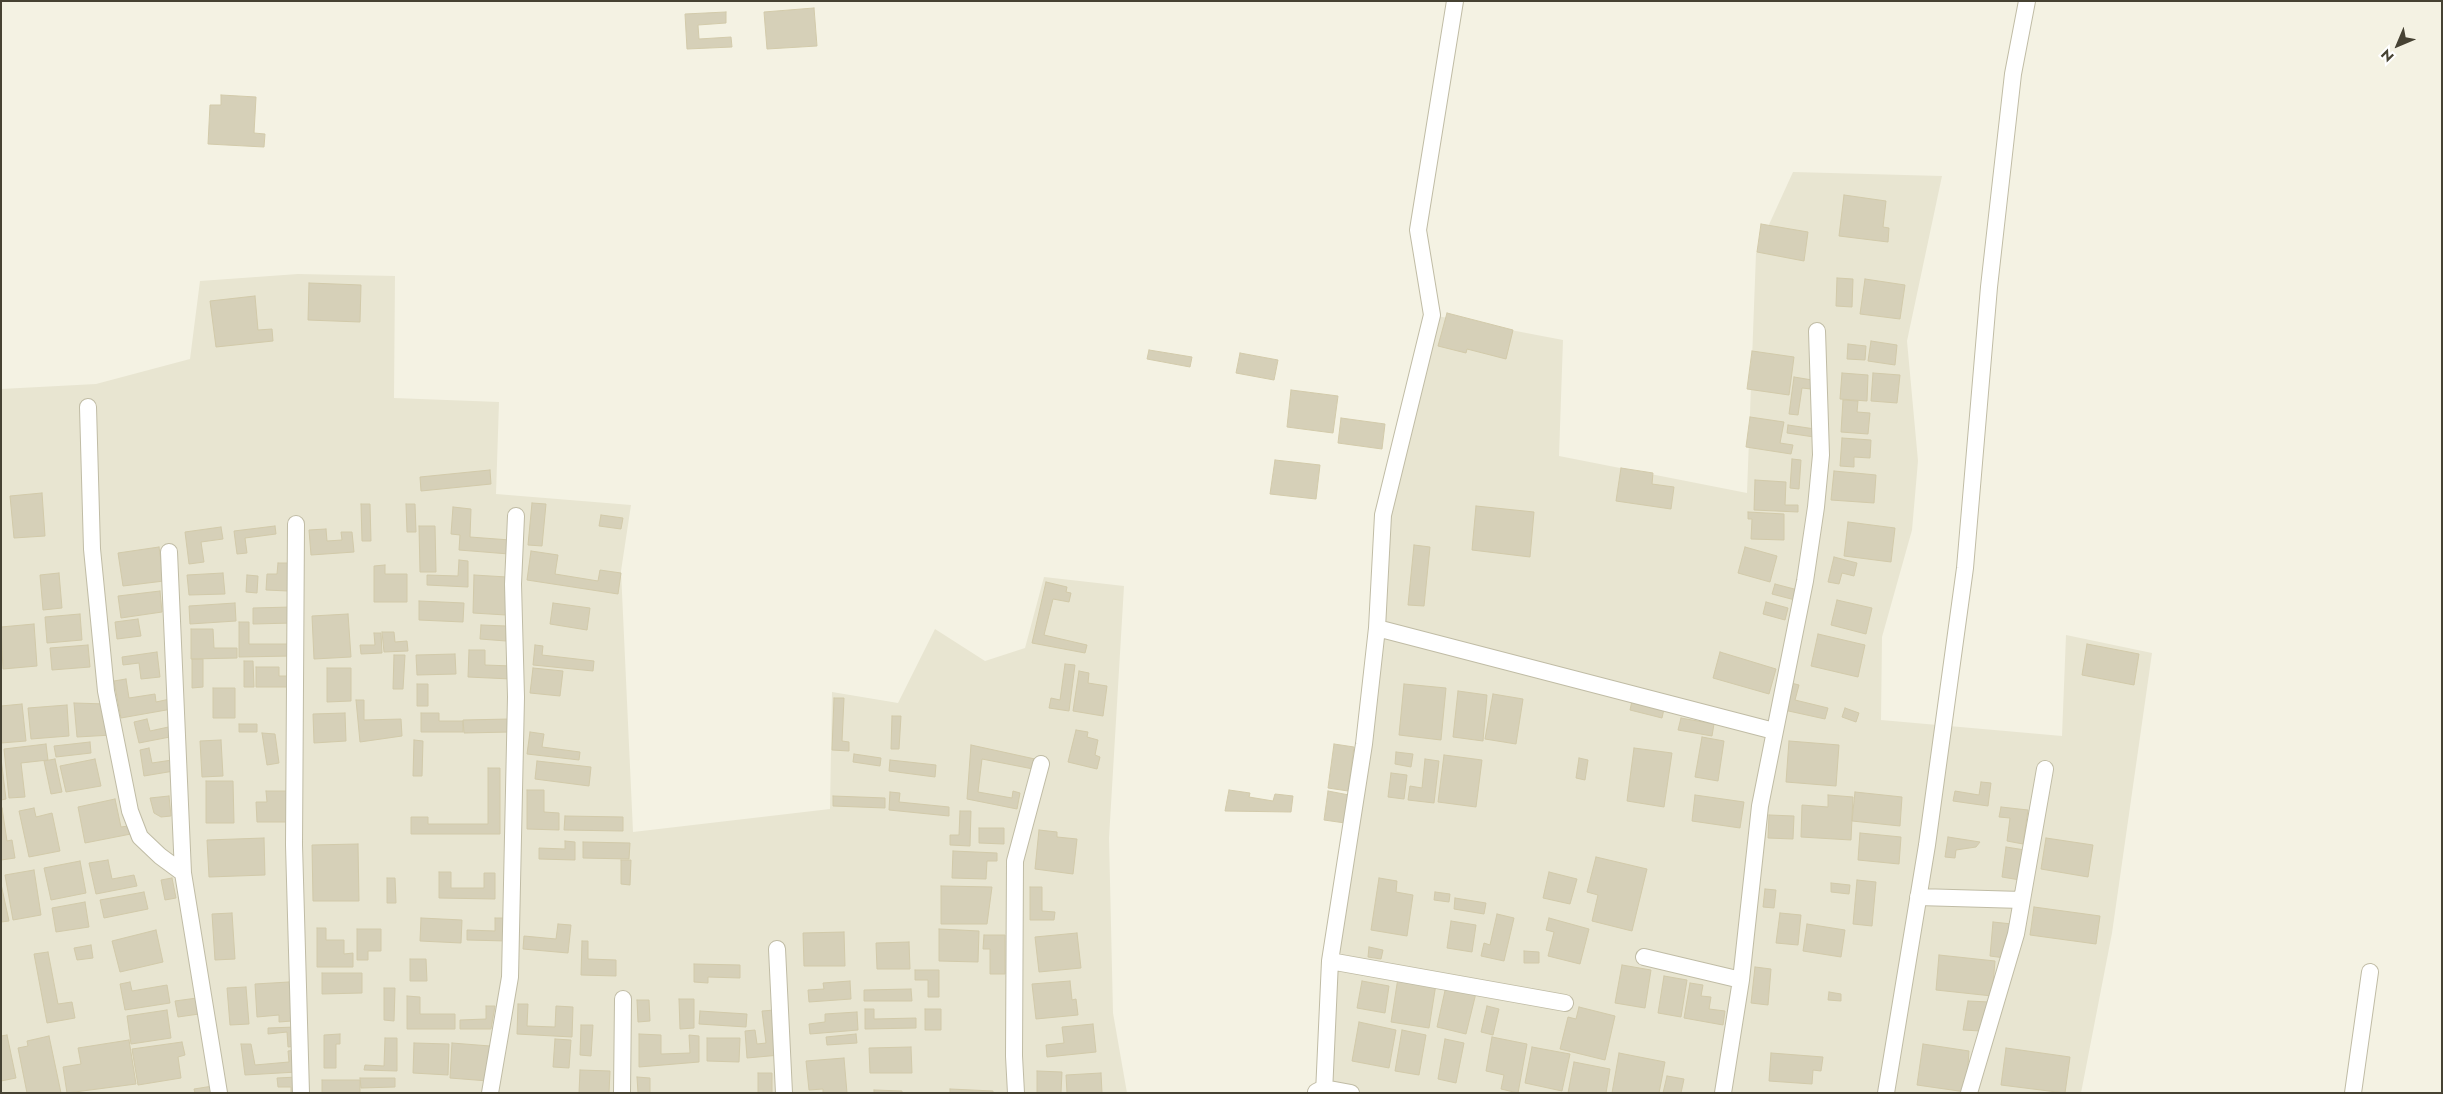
<!DOCTYPE html>
<html>
<head>
<meta charset="utf-8">
<style>
  body { margin:0 }
  #map { position:relative; width:2443px; height:1094px; overflow:hidden; background:#f4f2e3; font-family:Jost,sans-serif }
  canvas { display:block }
  .frame { position:absolute; inset:0; border:2px solid #464233; pointer-events:none }
  .north { position:absolute; left:2373px; top:20px; width:50px; height:50px; -webkit-text-stroke:4px #fff; paint-order:stroke; rotate:225deg; font-size:14px; font-weight:700; line-height:20px; text-align:center; color:#464233 }
  .north::after { content:''; display:block; margin:auto; width:18px; height:22px; background:#464233; clip-path:polygon(50% 0,100% 100%,50% 72%,0 100%) }
</style>
</head>
<body>
<div id="map">
<canvas width="2443" height="1094"></canvas>
<div class="frame"></div>
<div class="north">N</div>
</div>
<script>
const c = document.querySelector('canvas').getContext('2d');
c.lineJoin = 'round';
function fillPath(path, color) {
  c.fillStyle = color;
  c.fill(path, 'evenodd');
}
function poly(rows) {
  const path = new Path2D();
  for (const r of rows) {
    path.moveTo(r[0], r[1]);
    for (let i = 2; i < r.length; i += 2) path.lineTo(r[i], r[i + 1]);
  }
  return path;
}
function stroke(path, color, width, dash) {
  c.strokeStyle = color;
  c.lineWidth = width;
  c.lineCap = dash ? 'butt' : 'round';
  c.setLineDash(dash || []);
  c.stroke(path);
}
fillPath(poly([
  [1793,172,1942,176,1907,341,1918,461,1912,530,1882,637,1881,720,2062,736,2066,635,2152,653,2112,933,2081,1093,1314,1093,1324,1088,1383,515,1432,315,1563,340,1559,456,1747,493,1756,253],
  [298,274,395,276,394,398,499,402,496,494,631,505,621,571,633,832,830,809,832,692,898,703,935,629,985,661,1025,648,1044,577,1124,586,1109,838,1113,1013,1127,1093,1,1093,1,389,96,384,190,359,200,281]
]), '#e8e5d1');
const building = poly([
  [814,8,817,46,767,49,764,12,814,8],
  [726,12,726,23,698,25,699,39,731,37,732,47,687,49,685,14,726,12],
  [221,95,256,97,254,133,265,134,264,147,208,144,210,105,221,105,221,95],
  [1844,195,1886,201,1883,227,1889,228,1888,242,1839,236,1844,195],
  [1761,224,1808,232,1804,261,1757,252,1761,224],
  [1837,278,1853,279,1852,307,1836,306,1837,278],
  [1865,279,1905,285,1900,319,1860,314,1865,279],
  [309,283,361,285,360,322,308,320,309,283],
  [255,296,258,330,272,329,273,341,216,347,210,301,255,296],
  [1447,313,1513,330,1506,359,1467,349,1466,353,1438,346,1447,313],
  [1871,341,1897,345,1895,365,1868,361,1871,341],
  [1848,344,1866,346,1865,360,1847,359,1848,344],
  [1149,350,1192,357,1190,367,1147,359,1149,350],
  [1752,351,1794,357,1789,395,1747,389,1752,351],
  [1240,353,1278,360,1274,380,1236,373,1240,353],
  [1842,373,1868,375,1867,401,1840,399,1842,373],
  [1873,373,1900,375,1897,403,1871,401,1873,373],
  [1794,377,1812,380,1811,389,1802,388,1798,415,1789,414,1794,377],
  [1291,390,1338,396,1333,433,1287,427,1291,390],
  [1843,400,1858,401,1857,412,1870,413,1868,434,1841,432,1843,400],
  [1750,417,1784,422,1780,443,1793,445,1791,454,1746,447,1750,417],
  [1341,418,1385,424,1382,449,1338,443,1341,418],
  [1788,425,1815,429,1814,437,1787,433,1788,425],
  [1842,438,1871,440,1870,458,1854,457,1854,467,1840,466,1842,438],
  [1792,459,1801,460,1799,489,1790,488,1792,459],
  [1275,460,1320,465,1316,499,1270,494,1275,460],
  [1621,468,1653,473,1652,484,1674,487,1671,509,1616,501,1621,468],
  [490,470,491,484,421,491,420,477,490,470],
  [1834,471,1876,475,1874,503,1831,500,1834,471],
  [1755,480,1786,482,1785,505,1798,505,1798,512,1754,510,1755,480],
  [42,493,45,536,14,538,10,496,42,493],
  [532,503,546,504,542,546,528,545,532,503],
  [361,504,370,504,371,541,362,541,361,504],
  [406,504,415,504,416,532,407,532,406,504],
  [1476,506,1534,512,1530,557,1472,550,1476,506],
  [453,507,471,509,470,537,510,540,509,554,459,550,460,535,451,534,453,507],
  [1748,512,1784,514,1784,540,1751,539,1752,519,1748,519,1748,512],
  [601,515,623,518,621,529,599,526,601,515],
  [1848,522,1895,528,1891,562,1844,556,1848,522],
  [275,526,276,534,245,538,247,553,237,554,234,531,275,526],
  [419,526,435,526,436,572,420,572,419,526],
  [221,527,223,539,201,542,204,562,189,564,185,532,221,527],
  [326,529,327,541,342,540,341,532,352,532,354,552,311,555,309,530,326,529],
  [1414,545,1430,547,1424,606,1408,605,1414,545],
  [159,547,164,581,123,586,118,553,159,547],
  [1745,547,1777,556,1770,582,1738,573,1745,547],
  [531,551,558,555,555,574,598,581,600,570,621,573,618,594,527,580,531,551],
  [1834,557,1857,563,1854,576,1842,573,1839,584,1828,582,1834,557],
  [459,560,468,561,468,587,427,585,427,575,458,576,459,560],
  [278,563,290,563,288,591,266,590,267,574,277,574,278,563],
  [385,565,385,574,407,574,407,602,374,602,374,566,385,565],
  [59,573,62,608,43,610,40,575,59,573],
  [223,573,225,594,189,595,187,575,223,573],
  [247,575,258,576,257,593,246,592,247,575],
  [474,575,507,577,506,615,473,613,474,575],
  [1046,582,1067,587,1066,592,1071,593,1069,602,1053,599,1044,635,1087,645,1085,653,1032,643,1046,582],
  [1775,584,1798,590,1795,600,1772,594,1775,584],
  [160,591,162,612,121,618,118,596,160,591],
  [1837,600,1872,608,1866,634,1831,625,1837,600],
  [419,601,464,603,463,622,419,620,419,601],
  [1766,602,1788,608,1785,620,1763,614,1766,602],
  [235,603,236,621,190,624,189,606,235,603],
  [553,603,590,608,587,630,550,624,553,603],
  [292,607,293,623,253,624,253,608,292,607],
  [80,614,82,640,47,643,45,617,80,614],
  [348,614,351,657,314,659,312,616,348,614],
  [138,619,141,636,117,639,115,622,138,619],
  [239,622,249,622,249,644,291,644,291,656,239,657,239,622],
  [34,624,37,666,3,669,1,627,34,624],
  [481,625,506,626,506,641,480,639,481,625],
  [191,629,213,629,214,648,237,648,237,658,191,659,191,629],
  [382,632,394,632,395,642,407,641,408,651,384,652,382,632],
  [374,633,381,633,382,653,361,654,360,645,375,645,374,633],
  [1818,634,1865,645,1858,677,1811,666,1818,634],
  [2087,644,2139,654,2134,685,2082,675,2087,644],
  [88,645,90,667,52,670,50,648,88,645],
  [535,645,543,646,542,655,594,661,593,671,533,665,535,645],
  [469,650,485,650,485,665,512,666,511,679,468,677,469,650],
  [157,652,160,677,141,679,139,663,123,665,122,657,157,652],
  [1720,652,1776,669,1769,694,1713,678,1720,652],
  [455,654,456,674,417,675,416,655,455,654],
  [394,655,405,655,403,689,393,689,394,655],
  [192,659,203,659,203,687,192,688,192,659],
  [244,661,253,661,254,687,244,687,244,661],
  [1065,664,1075,665,1069,711,1049,708,1051,698,1060,700,1065,664],
  [256,667,279,667,279,676,292,676,292,687,256,687,256,667],
  [327,668,351,668,351,701,327,702,327,668],
  [533,668,563,671,560,696,530,693,533,668],
  [1079,671,1089,673,1088,683,1107,686,1103,716,1073,711,1079,671],
  [126,679,129,698,155,694,156,702,170,699,172,709,121,718,114,681,126,679],
  [1791,683,1799,685,1795,700,1828,708,1825,719,1784,710,1791,683],
  [417,684,428,684,428,706,417,706,417,684],
  [1404,684,1446,688,1441,740,1399,735,1404,684],
  [213,688,235,688,235,718,213,718,213,688],
  [1458,691,1487,695,1483,741,1453,737,1458,691],
  [1493,694,1523,699,1516,744,1485,739,1493,694],
  [834,698,844,698,842,741,849,742,849,751,832,750,834,698],
  [356,700,364,700,364,720,401,719,402,736,360,742,356,700],
  [1632,701,1664,709,1662,718,1630,710,1632,701],
  [74,703,106,704,112,735,77,737,74,703],
  [22,704,26,741,1,743,1,706,22,704],
  [67,705,69,736,31,739,28,708,67,705],
  [1845,708,1859,713,1856,722,1842,717,1845,708],
  [345,713,346,741,314,743,313,714,345,713],
  [421,713,439,713,439,721,463,721,463,732,421,732,421,713],
  [892,716,901,716,899,749,891,749,892,716],
  [1681,718,1714,724,1712,736,1678,730,1681,718],
  [147,719,150,731,173,726,175,736,139,743,134,722,147,719],
  [510,719,510,732,464,733,463,720,510,719],
  [239,724,257,724,257,732,239,732,239,724],
  [1076,730,1088,732,1087,737,1098,740,1095,755,1100,757,1097,769,1068,762,1076,730],
  [530,732,544,734,542,747,580,752,579,760,527,754,530,732],
  [262,733,275,734,279,763,267,765,262,733],
  [1702,737,1724,741,1718,781,1695,777,1702,737],
  [221,740,223,776,202,777,200,741,221,740],
  [414,740,423,741,422,776,413,776,414,740],
  [1789,741,1839,745,1836,786,1786,782,1789,741],
  [90,742,91,753,56,757,54,746,90,742],
  [46,744,48,760,21,763,25,797,9,798,4,749,46,744],
  [1334,744,1354,747,1348,791,1328,788,1334,744],
  [971,745,1035,759,1033,769,982,759,978,792,1012,798,1013,791,1020,793,1017,809,967,799,971,745],
  [149,748,152,763,172,760,174,771,144,776,140,750,149,748],
  [1634,748,1672,753,1664,807,1627,801,1634,748],
  [1396,752,1413,754,1411,767,1395,764,1396,752],
  [854,754,881,758,880,766,853,762,854,754],
  [1444,755,1482,760,1476,807,1438,802,1444,755],
  [1,758,6,799,1,800,1,758],
  [1579,758,1588,760,1585,780,1576,778,1579,758],
  [55,759,62,792,51,794,44,761,55,759],
  [95,759,101,786,66,792,60,766,95,759],
  [1425,759,1439,761,1434,803,1408,800,1410,786,1422,788,1425,759],
  [890,760,936,765,935,777,889,771,890,760],
  [537,761,591,767,589,786,535,779,537,761],
  [488,768,500,768,500,834,411,834,411,817,428,817,428,824,488,824,488,768],
  [1391,773,1407,775,1404,799,1388,797,1391,773],
  [206,781,233,781,234,823,206,823,206,781],
  [1981,782,1991,783,1988,806,1953,801,1955,791,1979,795,1981,782],
  [527,790,544,790,544,812,559,813,559,830,527,829,527,790],
  [1229,790,1250,793,1249,797,1273,801,1275,794,1293,796,1291,812,1225,811,1229,790],
  [266,791,290,791,291,822,257,822,256,802,267,802,266,791],
  [1328,791,1349,795,1345,823,1324,820,1328,791],
  [890,792,900,793,899,802,949,807,949,816,889,810,890,792],
  [1855,792,1902,797,1900,826,1852,821,1855,792],
  [1695,795,1744,802,1740,828,1692,821,1695,795],
  [1828,795,1853,797,1851,840,1801,837,1802,805,1828,807,1828,795],
  [169,796,171,816,161,817,154,813,150,798,169,796],
  [833,796,885,798,885,808,833,806,833,796],
  [115,799,121,827,135,825,136,833,85,843,78,807,115,799],
  [2001,807,2028,810,2023,844,2007,841,2010,818,1999,817,2001,807],
  [2,808,7,841,12,840,15,858,1,860,2,808],
  [34,808,36,817,52,813,60,851,29,857,19,811,34,808],
  [960,811,971,811,970,846,950,845,950,835,959,835,960,811],
  [1769,815,1794,816,1793,839,1768,838,1769,815],
  [565,816,623,817,623,831,564,830,565,816],
  [979,828,1004,828,1004,844,979,843,979,828],
  [1039,830,1057,832,1057,837,1077,839,1073,874,1035,869,1039,830],
  [1860,833,1901,837,1899,864,1858,860,1860,833],
  [1948,837,1980,842,1976,847,1956,850,1955,858,1945,857,1948,837],
  [264,838,265,875,209,877,207,840,264,838],
  [2046,838,2093,845,2088,877,2041,869,2046,838],
  [565,841,575,842,575,860,539,859,539,848,565,849,565,841],
  [583,842,630,843,629,859,583,858,583,842],
  [358,844,359,901,313,901,312,845,358,844],
  [2006,847,2025,850,2020,880,2002,877,2006,847],
  [953,851,997,853,997,861,987,861,986,879,952,878,953,851],
  [1596,857,1647,869,1632,931,1592,921,1598,895,1587,892,1596,857],
  [108,860,112,879,134,875,137,886,96,894,89,863,108,860],
  [621,860,631,860,630,885,621,884,621,860],
  [80,861,86,893,51,900,44,868,80,861],
  [34,870,41,915,13,920,5,875,34,870],
  [439,872,451,872,451,888,484,888,484,873,495,873,495,899,439,898,439,872],
  [1549,872,1577,879,1570,904,1543,898,1549,872],
  [172,878,176,898,165,900,161,880,172,878],
  [387,878,395,878,396,903,387,903,387,878],
  [1379,878,1397,881,1396,892,1413,895,1407,936,1371,930,1379,878],
  [1857,880,1876,882,1872,926,1853,924,1857,880],
  [1831,883,1850,885,1849,894,1831,892,1831,883],
  [1,884,9,921,1,922,1,884],
  [941,886,992,887,987,924,941,924,941,886],
  [1030,887,1042,887,1042,911,1055,912,1054,920,1030,920,1030,887],
  [1765,889,1776,890,1774,908,1763,907,1765,889],
  [144,892,148,909,104,918,100,900,144,892],
  [1435,892,1450,894,1449,902,1434,900,1435,892],
  [1455,898,1486,903,1484,914,1454,909,1455,898],
  [85,902,89,927,56,932,52,908,85,902],
  [2034,907,2100,916,2096,944,2030,935,2034,907],
  [232,913,235,959,215,960,212,914,232,913],
  [1780,913,1801,915,1798,945,1776,943,1780,913],
  [1497,914,1514,918,1504,961,1481,956,1484,943,1490,945,1497,914],
  [421,918,462,920,461,943,420,941,421,918],
  [495,918,507,918,507,941,467,940,467,930,495,931,495,918],
  [1549,918,1589,929,1580,964,1548,956,1554,932,1546,930,1549,918],
  [1451,921,1476,925,1472,952,1447,948,1451,921],
  [1993,922,2012,924,2005,958,1990,956,1993,922],
  [558,924,571,925,568,953,523,949,524,936,556,939,558,924],
  [1807,924,1845,930,1841,957,1803,951,1807,924],
  [317,928,326,928,326,940,344,940,344,954,353,953,353,967,317,967,317,928],
  [357,929,381,929,381,951,368,951,368,960,357,960,357,929],
  [939,929,979,931,978,962,939,961,939,929],
  [156,930,163,962,120,972,112,941,156,930],
  [844,932,845,966,804,966,803,933,844,932],
  [1077,933,1081,968,1039,972,1035,937,1077,933],
  [984,935,1005,935,1005,974,990,974,990,949,983,949,984,935],
  [582,941,588,941,588,959,616,960,616,976,581,975,582,941],
  [909,942,910,969,877,969,876,943,909,942],
  [91,945,93,958,77,960,74,948,91,945],
  [1369,947,1383,950,1381,959,1368,957,1369,947],
  [1524,951,1539,952,1539,963,1524,963,1524,951],
  [48,952,58,1004,72,1002,75,1018,47,1023,34,954,48,952],
  [1939,955,1995,961,1992,996,1936,990,1939,955],
  [410,959,426,959,427,981,410,981,410,959],
  [694,964,740,965,740,978,708,977,708,983,694,982,694,964],
  [1622,965,1651,970,1645,1008,1615,1003,1622,965],
  [1755,967,1771,969,1768,1005,1751,1003,1755,967],
  [915,970,939,970,939,997,928,997,928,980,915,980,915,970],
  [322,973,362,973,362,993,322,994,322,973],
  [1664,976,1687,980,1681,1017,1658,1013,1664,976],
  [1398,978,1436,984,1429,1028,1391,1022,1398,978],
  [850,981,851,999,809,1002,808,990,824,989,823,983,850,981],
  [1070,981,1072,1000,1076,999,1078,1015,1036,1019,1032,984,1070,981],
  [1362,981,1389,986,1385,1013,1357,1008,1362,981],
  [130,982,132,991,167,985,170,1003,125,1010,120,984,130,982],
  [289,982,292,1021,279,1022,279,1015,257,1017,255,984,289,982],
  [1690,983,1703,985,1701,996,1711,997,1709,1009,1725,1011,1723,1025,1684,1018,1690,983],
  [1446,986,1476,993,1466,1034,1437,1027,1446,986],
  [246,987,249,1024,230,1025,227,988,246,987],
  [384,988,395,988,394,1021,384,1020,384,988],
  [911,989,912,1001,864,1001,864,990,911,989],
  [1829,992,1841,994,1841,1001,1828,1000,1829,992],
  [407,996,420,997,420,1014,455,1014,455,1029,407,1029,407,996],
  [197,998,199,1014,178,1017,175,1001,197,998],
  [679,999,694,999,694,1028,680,1029,679,999],
  [637,1000,649,1000,650,1021,638,1022,637,1000],
  [1968,1001,1989,1002,1981,1031,1963,1030,1968,1001],
  [518,1004,528,1004,527,1026,555,1027,556,1006,573,1007,572,1037,517,1034,518,1004],
  [486,1006,495,1006,491,1029,460,1029,460,1020,486,1019,486,1006],
  [1487,1006,1499,1009,1493,1035,1481,1032,1487,1006],
  [1579,1007,1615,1016,1605,1060,1560,1049,1568,1017,1576,1019,1579,1007],
  [865,1009,874,1009,874,1019,916,1018,916,1028,865,1029,865,1009],
  [925,1009,941,1009,941,1030,925,1030,925,1009],
  [167,1010,171,1038,131,1044,127,1016,167,1010],
  [775,1010,780,1055,747,1058,745,1031,755,1030,757,1044,766,1043,762,1011,775,1010],
  [700,1011,747,1014,746,1027,699,1024,700,1011],
  [857,1012,858,1030,810,1034,809,1024,825,1022,825,1014,857,1012],
  [1359,1022,1396,1030,1389,1068,1352,1061,1359,1022],
  [1093,1024,1096,1052,1047,1057,1046,1045,1064,1043,1062,1027,1093,1024],
  [581,1025,593,1025,591,1056,580,1055,581,1025],
  [296,1027,297,1046,288,1047,287,1032,268,1034,268,1028,296,1027],
  [1402,1030,1426,1035,1419,1075,1395,1071,1402,1030],
  [340,1034,340,1044,336,1044,336,1068,324,1068,324,1035,340,1034],
  [639,1034,661,1035,661,1054,690,1053,689,1035,699,1036,699,1062,639,1067,639,1034],
  [856,1034,857,1043,827,1045,826,1037,856,1034],
  [7,1035,16,1078,1,1081,1,1036,7,1035],
  [49,1036,61,1093,27,1093,18,1048,28,1046,27,1041,49,1036],
  [1492,1037,1527,1044,1518,1093,1501,1089,1504,1075,1486,1071,1492,1037],
  [385,1038,397,1038,397,1071,364,1070,365,1065,384,1066,385,1038],
  [707,1038,740,1038,739,1062,707,1061,707,1038],
  [555,1039,571,1040,569,1068,553,1067,555,1039],
  [1445,1039,1464,1043,1456,1083,1438,1079,1445,1039],
  [129,1040,136,1084,67,1093,63,1067,81,1064,78,1048,129,1040],
  [182,1042,185,1055,178,1057,181,1078,138,1085,132,1049,182,1042],
  [414,1043,449,1044,448,1075,413,1073,414,1043],
  [452,1043,490,1046,488,1081,450,1078,452,1043],
  [241,1044,251,1044,255,1065,289,1062,288,1051,295,1050,297,1072,245,1075,241,1044],
  [1923,1044,1969,1051,1966,1092,1917,1085,1923,1044],
  [911,1047,912,1073,870,1073,869,1048,911,1047],
  [1532,1047,1570,1054,1562,1091,1525,1083,1532,1047],
  [2006,1048,2070,1057,2065,1093,2001,1085,2006,1048],
  [1619,1053,1665,1062,1659,1093,1612,1093,1619,1053],
  [1771,1053,1823,1057,1821,1071,1813,1070,1812,1084,1769,1081,1771,1053],
  [844,1058,847,1093,823,1093,823,1089,809,1090,806,1061,844,1058],
  [1574,1062,1610,1069,1606,1093,1568,1093,1574,1062],
  [580,1070,610,1071,609,1093,579,1093,580,1070],
  [1037,1071,1062,1072,1061,1093,1037,1093,1037,1071],
  [758,1073,772,1073,772,1093,758,1093,758,1073],
  [1101,1073,1102,1093,1067,1093,1066,1075,1101,1073],
  [1667,1076,1684,1079,1681,1093,1663,1093,1667,1076],
  [298,1077,300,1092,291,1093,291,1087,278,1087,277,1078,298,1077],
  [637,1077,650,1078,650,1093,638,1093,637,1077],
  [360,1078,395,1078,395,1087,361,1088,360,1078],
  [322,1080,360,1080,360,1093,322,1093,322,1080],
  [213,1086,214,1093,195,1093,194,1089,213,1086],
  [950,1089,993,1091,993,1093,950,1093,950,1089],
  [874,1090,902,1091,902,1093,874,1093,874,1090]
]);
fillPath(building, '#d6d0b8');
stroke(building, '#d2caaa', 1);
const minor = poly([
  [88,407,92,549,106,691,130,811,140,837,160,856,183,873],
  [296,524,294,845,301,1093],
  [169,552,183,873,219,1093],
  [1377,628,1774,731],
  [1918,897,2022,900],
  [777,949,784,1093],
  [1644,957,1741,980],
  [1330,961,1565,1003],
  [1316,1092,1324,1088,1351,1093],
  [490,1093,510,977,516,697,513,584,516,516],
  [622,1093,623,999],
  [1016,1093,1014,1056,1015,861,1041,764],
  [1324,1093,1330,961,1364,744,1377,628,1383,515,1432,315,1418,230,1455,1],
  [1723,1093,1741,980,1760,806,1805,581,1816,507,1821,455,1817,331],
  [1886,1093,1927,845,1965,568,1989,287,2013,74,2027,1],
  [1969,1093,2016,934,2045,769],
  [2353,1093,2370,972]
]);
stroke(minor, '#c0bca5', 18);
stroke(minor, '#fff', 16);
</script>
</body>
</html>
